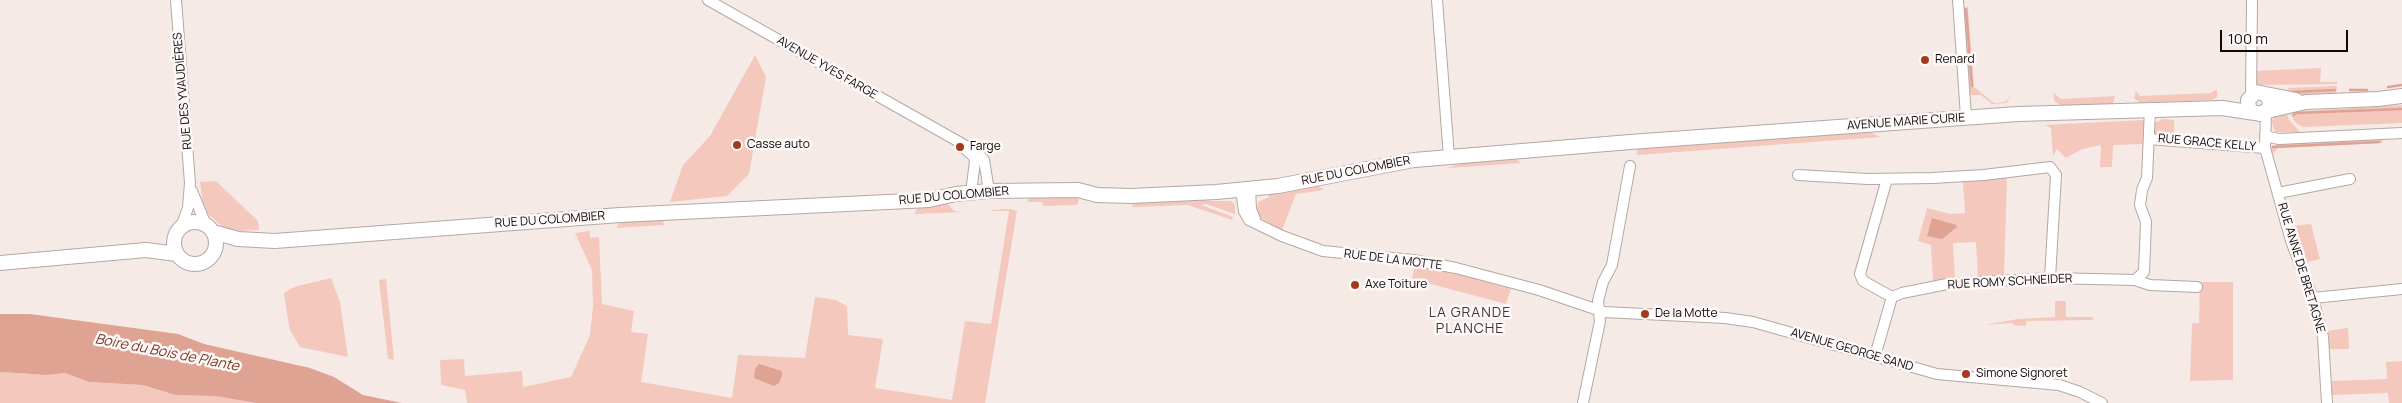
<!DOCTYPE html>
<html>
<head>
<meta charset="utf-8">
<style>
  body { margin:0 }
  #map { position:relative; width:2402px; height:403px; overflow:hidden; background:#f6eae7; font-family:Manrope,sans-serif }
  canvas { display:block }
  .scale { position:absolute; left:2220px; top:30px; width:128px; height:22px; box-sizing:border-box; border:2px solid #0e0a09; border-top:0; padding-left:6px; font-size:15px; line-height:18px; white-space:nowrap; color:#0e0a09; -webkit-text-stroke:4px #fef9f8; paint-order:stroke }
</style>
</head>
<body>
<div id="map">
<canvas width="2402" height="403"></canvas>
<div class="scale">100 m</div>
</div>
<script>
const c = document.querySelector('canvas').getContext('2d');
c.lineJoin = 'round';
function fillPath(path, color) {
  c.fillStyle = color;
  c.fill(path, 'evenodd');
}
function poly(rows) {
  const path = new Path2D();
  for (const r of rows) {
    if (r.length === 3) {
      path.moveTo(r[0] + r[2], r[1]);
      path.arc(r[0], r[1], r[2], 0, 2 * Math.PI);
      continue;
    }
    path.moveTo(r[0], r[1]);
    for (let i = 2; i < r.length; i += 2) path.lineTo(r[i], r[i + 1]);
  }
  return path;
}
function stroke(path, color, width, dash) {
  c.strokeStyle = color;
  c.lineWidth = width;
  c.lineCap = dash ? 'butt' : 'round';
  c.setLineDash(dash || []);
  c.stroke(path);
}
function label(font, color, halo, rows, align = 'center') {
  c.font = font + ' Manrope,sans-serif';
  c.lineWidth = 5;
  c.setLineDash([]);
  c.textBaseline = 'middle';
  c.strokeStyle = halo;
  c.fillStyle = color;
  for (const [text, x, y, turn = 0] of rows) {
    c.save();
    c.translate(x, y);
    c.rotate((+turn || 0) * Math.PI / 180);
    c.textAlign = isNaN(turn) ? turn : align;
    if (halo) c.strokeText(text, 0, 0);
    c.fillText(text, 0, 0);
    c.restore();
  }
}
fillPath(poly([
  [1968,7,1974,87,1994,103,2005,102,2012,95,2006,103,1992,104,1981,95,1970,95,1964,10,1964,8],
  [755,55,766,77,749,174,727,196,670,202,683,165,710,136],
  [2321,68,2320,82,2337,82,2337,84,2256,85,2254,71],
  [2337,86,2336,94,2289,96,2288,88],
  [2217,89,2217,97,2212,100,2140,103,2134,98,2136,91,2140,96,2211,93],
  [2053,93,2061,99,2115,96,2113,104,2062,106,2055,102],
  [2402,105,2402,123,2303,127,2296,123,2290,114,2307,111],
  [2287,113,2289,120,2300,132,2275,132,2272,122,2273,117],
  [2162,119,2174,120,2174,136,2154,136,2155,123],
  [2143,120,2146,125,2145,144,2113,145,2112,167,2100,167,2101,145,2082,149,2066,158,2057,149,2053,156,2051,128,2045,125],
  [1868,131,1880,137,1637,155,1637,148],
  [2383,138,2382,143,2278,148,2273,154,2271,148,2278,143],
  [1515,158,1521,163,1447,168,1462,163],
  [2007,177,2004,275,1978,277,1976,242,1953,243,1955,278,1933,281,1931,245,1918,241,1927,208,1950,214,1965,213,1963,182],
  [216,181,258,221,259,230,240,231,224,228,209,215,203,205,200,182],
  [1318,185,1324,190,1296,194,1282,230,1262,219,1257,212,1258,202,1269,197,1268,194],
  [1080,196,1077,205,1043,206,1042,202,1027,202,1030,197],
  [1206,198,1207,201,1231,201,1235,205,1235,214,1206,204,1201,205,1233,217,1232,220,1188,205,1132,207,1134,202],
  [947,203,954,211,964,212,915,214,917,207],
  [1010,209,1017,211,985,403,467,403,465,390,441,385,440,360,464,359,465,376,522,371,523,387,571,377,590,335,593,306,592,270,575,233,590,231,590,238,599,237,602,304,634,311,631,332,648,334,641,382,732,398,738,355,805,358,815,297,836,300,847,306,848,335,883,339,875,388,952,400,965,321,991,324,1009,211,991,211,991,210],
  [659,220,663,221,664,225,616,228,620,222],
  [2311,224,2320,259,2304,263,2294,226],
  [1415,265,1466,276,1511,289,1506,304,1412,279],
  [331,278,340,302,348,357,300,347,290,330,288,320,284,293,294,287],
  [386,279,394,360,388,359,379,280],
  [2200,282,2233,282,2233,380,2190,381,2192,323,2199,323],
  [2055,301,2066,301,2066,317,2093,317,2093,320,2027,321,2025,326,2013,325,2013,323,1984,325,2018,319,2055,317],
  [2348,328,2349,349,2329,349,2327,331],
  [2402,361,2402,403,2389,403,2388,393,2332,395,2332,381,2387,379,2386,362],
  [0,372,46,375,65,373,89,382,143,385,175,395,215,396,256,403,0,403]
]), '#f4c8bc');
fillPath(poly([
  [1932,218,1956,225,1957,227,1942,239,1927,236],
  [0,314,30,314,178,334,204,344,310,368,334,377,363,395,402,403,256,403,215,396,175,395,143,385,89,382,65,373,46,375,0,372],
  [759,364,782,371,782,376,779,383,774,386,754,378,755,369]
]), '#dea392');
stroke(poly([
  [1966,9,1972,86],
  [2388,87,2402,85],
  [2350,90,2367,90],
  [2292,92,2335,90],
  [2294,115,2295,113,2402,109],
  [2273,147,2379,142]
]), '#dea392', 2.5);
const minor = poly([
  [176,0,190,183,188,208,181,227],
  [708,0,975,151,984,160,989,191],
  [1437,0,1449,157],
  [1958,0,1966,117],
  [2251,96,2252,0],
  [2266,112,2265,148,2291,241,2313,298,2323,337,2327,403],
  [2265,136,2279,139,2402,133],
  [2149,139,2265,148],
  [965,149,973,156,975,161,971,193],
  [1798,175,1868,179,1932,178,1984,175,2050,167,2056,175,2050,278],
  [1887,179,1860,274,1863,281,1892,297],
  [1250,189,1251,209,1255,219],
  [1241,190,1244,211,1249,220,1282,236,1323,251,1413,260,1456,268,1539,290,1604,312,1725,318,1753,322,1937,374,2059,385,2080,392,2102,403],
  [192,191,206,225],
  [2278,193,2350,179],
  [2135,280,2150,285,2197,287],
  [2313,298,2402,289],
  [1875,356,1892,297,1902,293,1947,284,2050,278,2135,280,2144,272,2146,222,2140,205,2142,190,2147,178,2150,109],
  [1583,403,1600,321,1598,301,1603,282,1612,265,1630,166]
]);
const major = poly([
  [2266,94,2270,101,2269,109,2260,114,2253,112,2249,108,2248,100,2256,92,2296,100],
  [2267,111,2306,102,2378,99,2402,96],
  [195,243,21],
  [213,232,238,239,275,241,620,215,929,200,956,194,989,191,1078,190,1097,195,1131,196,1216,192,1278,186,1414,160,1630,142,2018,114,2222,108,2255,113],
  [0,263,146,250,177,254]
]);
stroke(minor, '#b3a8a5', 12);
stroke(major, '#b3a8a5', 16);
stroke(minor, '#fff', 10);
stroke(major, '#fff', 14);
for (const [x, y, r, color] of [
  [1925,60,5,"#a23a1c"],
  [737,145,5,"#a23a1c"],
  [960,147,5,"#a23a1c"],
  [1355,285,5,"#a23a1c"],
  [1645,314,5,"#a23a1c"],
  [1966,374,5,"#a23a1c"]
]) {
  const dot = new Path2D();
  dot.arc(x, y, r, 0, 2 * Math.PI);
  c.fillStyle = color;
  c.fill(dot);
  stroke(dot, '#fef9f8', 2);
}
label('12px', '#0e0a09', '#fef9f8', [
  ["Renard",1935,60],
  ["Casse auto",747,145],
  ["Farge",970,147],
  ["Axe Toiture",1365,285],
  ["De la Motte",1655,314],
  ["Simone Signoret",1976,374]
], 'left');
label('12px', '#0e0a09', '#fef9f8', [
  ["AVENUE YVES FARGE",827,68,30],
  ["RUE DES YVAUDIÈRES",183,91,-95],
  ["AVENUE MARIE CURIE",1906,122,-4],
  ["RUE GRACE KELLY",2207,143,5],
  ["RUE DU COLOMBIER",1356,171,-11],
  ["RUE DU COLOMBIER",954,196,-5],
  ["RUE DU COLOMBIER",550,220,-4],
  ["RUE DE LA MOTTE",1393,260,7],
  ["RUE ANNE DE BRETAGNE",2301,268,73],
  ["RUE ROMY SCHNEIDER",2010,282,-3],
  ["AVENUE GEORGE SAND",1852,350,16]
]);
c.letterSpacing = '1px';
label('14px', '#3f3633', '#fef9f8', [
  ["LA GRANDE",1470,313],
  ["PLANCHE",1470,329]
]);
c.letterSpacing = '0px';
label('italic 14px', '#7f3723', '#fef9f8', [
  ["Boire du Bois de Plante",167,353,11]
]);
</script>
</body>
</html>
